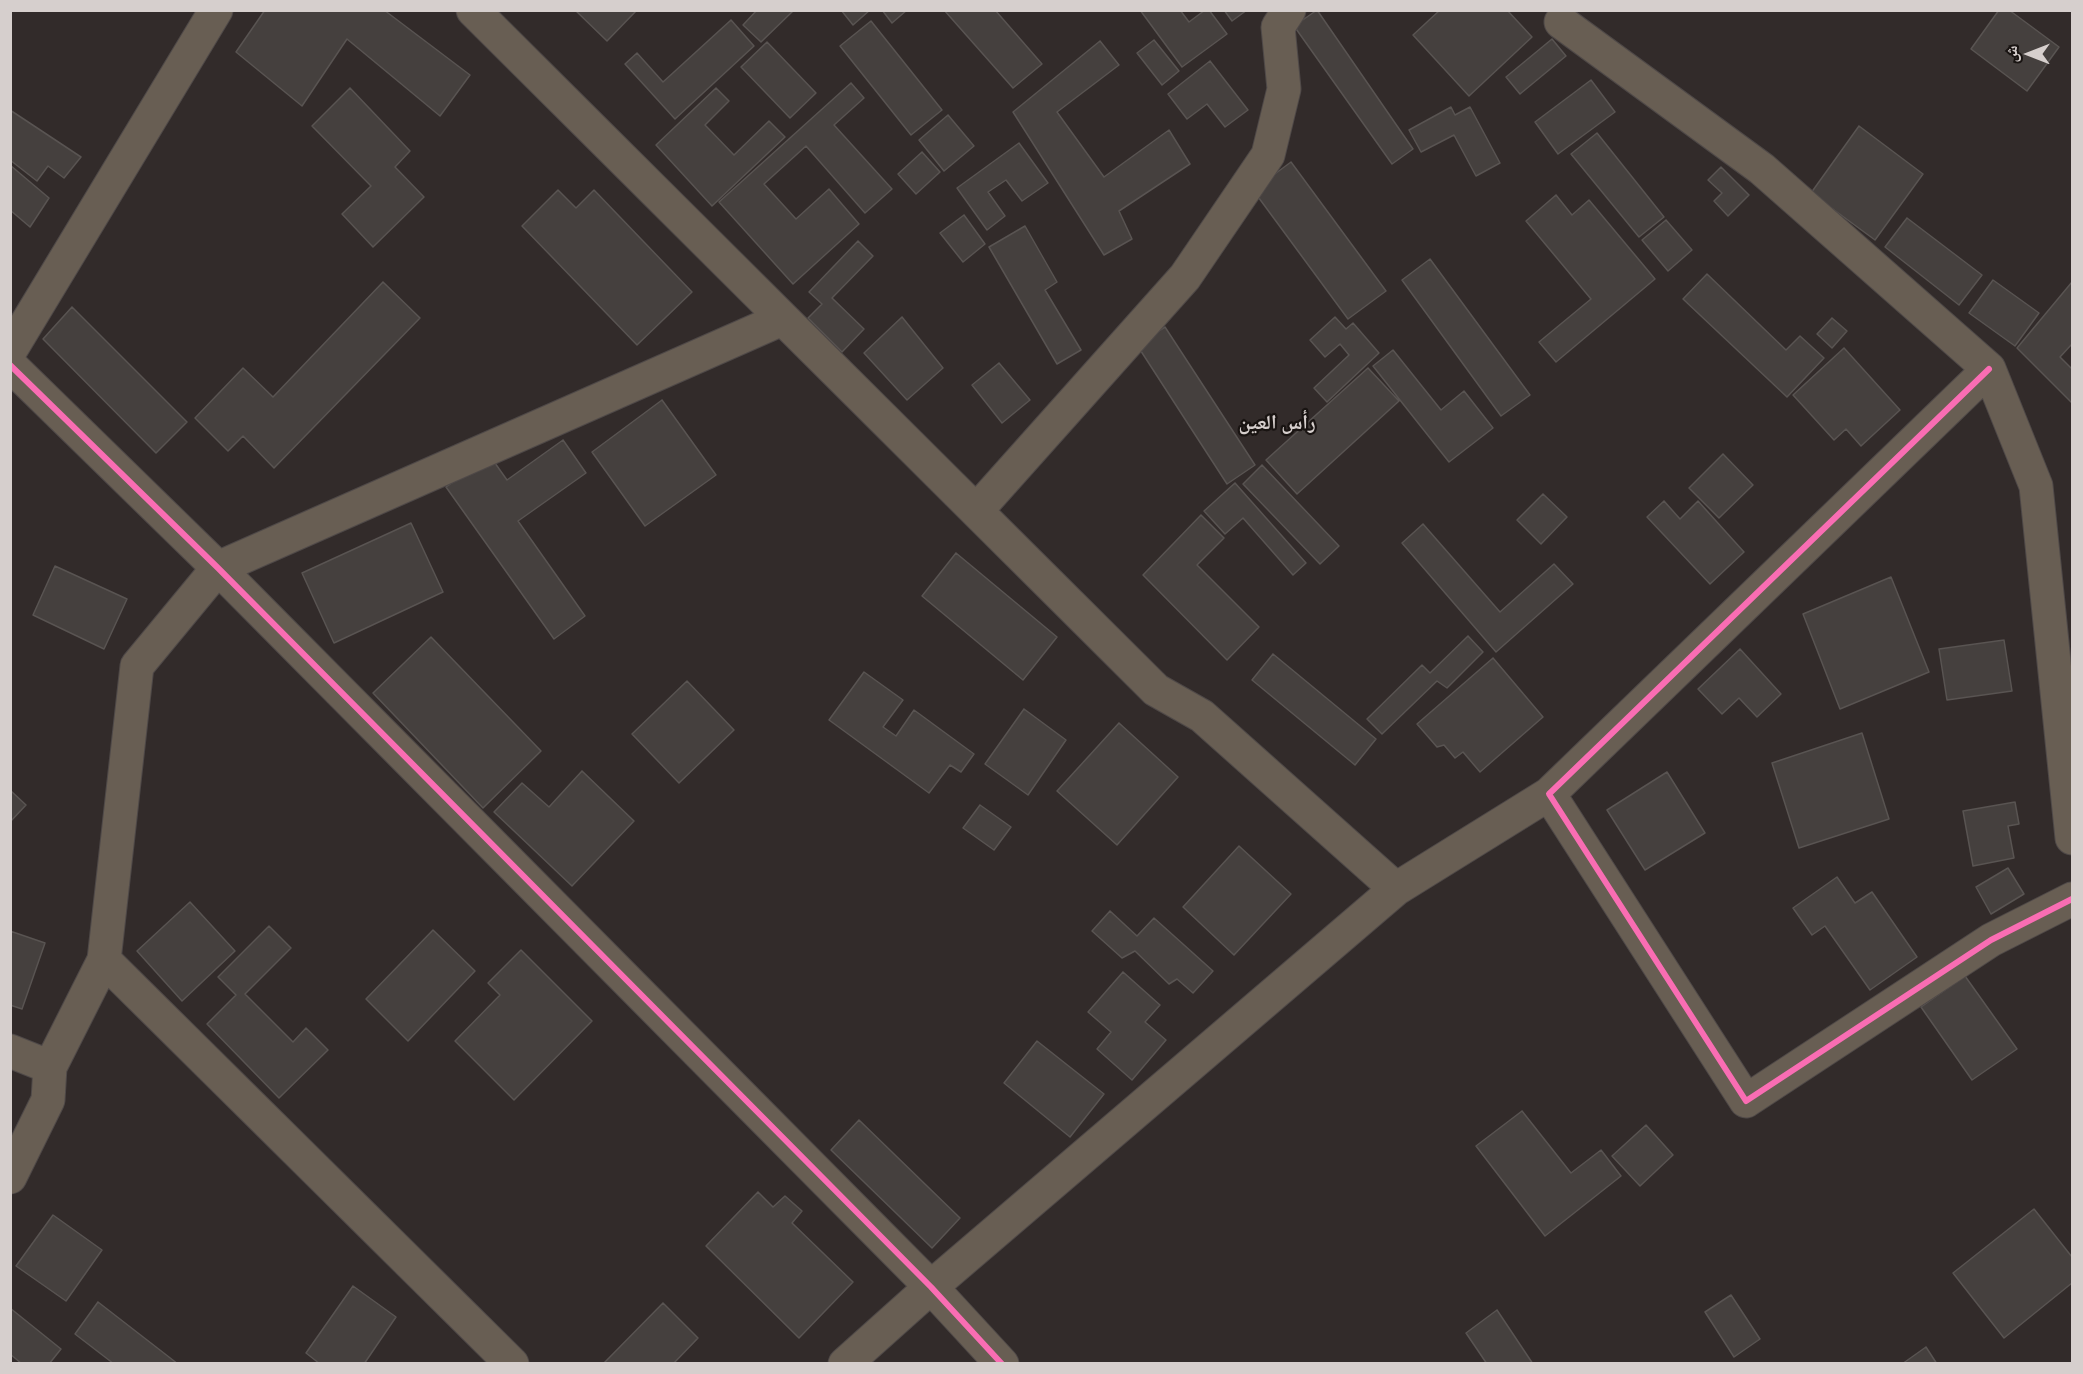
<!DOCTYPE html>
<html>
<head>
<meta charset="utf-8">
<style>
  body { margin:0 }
  #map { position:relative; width:2083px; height:1374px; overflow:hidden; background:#322b2a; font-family:"Archivo Narrow","Noto Naskh Arabic",sans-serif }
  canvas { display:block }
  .frame { position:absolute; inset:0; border:12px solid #d6cfcd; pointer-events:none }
  .north { position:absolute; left:1999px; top:24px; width:60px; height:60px; -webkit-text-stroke:4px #191412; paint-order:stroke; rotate:270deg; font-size:16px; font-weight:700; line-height:24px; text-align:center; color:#d6cfcd }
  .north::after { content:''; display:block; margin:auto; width:21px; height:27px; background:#d6cfcd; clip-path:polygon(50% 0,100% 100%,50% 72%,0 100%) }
</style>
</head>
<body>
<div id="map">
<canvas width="2083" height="1374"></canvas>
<div class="frame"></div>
<div class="north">ش</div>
</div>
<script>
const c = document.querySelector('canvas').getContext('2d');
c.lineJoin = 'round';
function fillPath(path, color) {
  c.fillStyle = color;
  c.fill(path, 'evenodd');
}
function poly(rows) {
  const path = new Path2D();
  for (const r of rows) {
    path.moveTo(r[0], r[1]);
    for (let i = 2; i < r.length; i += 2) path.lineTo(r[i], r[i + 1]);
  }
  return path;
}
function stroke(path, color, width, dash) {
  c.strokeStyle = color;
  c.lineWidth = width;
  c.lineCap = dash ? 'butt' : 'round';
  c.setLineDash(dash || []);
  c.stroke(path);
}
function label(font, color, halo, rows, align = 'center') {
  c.font = font + ' "Archivo Narrow","Noto Naskh Arabic",sans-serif';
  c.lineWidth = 4.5;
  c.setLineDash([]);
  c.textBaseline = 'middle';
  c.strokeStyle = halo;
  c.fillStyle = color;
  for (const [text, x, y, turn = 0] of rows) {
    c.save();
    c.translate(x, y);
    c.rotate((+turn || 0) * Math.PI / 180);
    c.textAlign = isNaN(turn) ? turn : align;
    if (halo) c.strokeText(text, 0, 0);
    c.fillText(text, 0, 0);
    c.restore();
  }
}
const building = poly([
  [265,10,384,10,470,75,440,116,347,39,302,106,236,52,265,10],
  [575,10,637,10,607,41,575,10],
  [757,10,792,10,793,11,761,42,743,25,757,10],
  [841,10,870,10,853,25,841,10],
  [882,10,907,10,892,23,882,10],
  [944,10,995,10,1042,64,1013,88,944,10],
  [1140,10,1180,10,1189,22,1205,10,1209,10,1227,34,1182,67,1140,10],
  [1224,10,1247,10,1232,21,1224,10],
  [1317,10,1413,149,1392,164,1294,26,1317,10],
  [1440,10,1507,10,1532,37,1469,96,1413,35,1440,10],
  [1999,10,2009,10,2059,47,2027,91,1971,49,1999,10],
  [731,20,754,46,675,119,625,64,637,53,663,82,731,20],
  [871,21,942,110,911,135,840,46,871,21],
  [1552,39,1566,56,1520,94,1506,77,1552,39],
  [1154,40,1179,71,1162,85,1137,53,1154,40],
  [1100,41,1119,65,1057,112,1104,177,1169,130,1190,164,1119,211,1132,239,1104,255,1013,112,1100,41],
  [767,42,816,93,790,118,741,67,767,42],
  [1210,61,1248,110,1225,127,1207,104,1187,119,1168,94,1210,61],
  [1591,80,1615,112,1558,154,1535,122,1591,80],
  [851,83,864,98,834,125,892,189,865,213,806,146,764,184,796,219,829,189,859,224,793,284,719,202,851,83],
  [350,88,410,151,395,167,424,197,373,247,342,214,371,186,312,126,350,88],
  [716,88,729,101,705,125,734,155,769,121,785,137,712,206,656,145,716,88],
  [1451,107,1455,115,1470,107,1500,163,1476,176,1454,135,1421,152,1409,130,1451,107],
  [10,110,81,157,64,178,48,166,37,181,10,160,10,110],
  [948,115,974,146,944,171,919,140,948,115],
  [1859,126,1923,174,1875,240,1811,193,1859,126],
  [1597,133,1664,217,1639,237,1571,154,1597,133],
  [1019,143,1048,183,1022,201,1006,180,988,192,1005,216,987,230,957,188,1019,143],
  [922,152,940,172,916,194,898,174,922,152],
  [1291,162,1386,291,1348,319,1253,190,1291,162],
  [10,165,49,198,30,227,10,210,10,165],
  [1721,167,1749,195,1728,216,1714,201,1722,193,1708,180,1721,167],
  [558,190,576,208,594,190,692,292,637,345,522,226,558,190],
  [1556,195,1572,215,1589,200,1655,279,1556,362,1539,342,1591,299,1526,221,1556,195],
  [964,215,985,244,963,262,940,233,964,215],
  [1907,218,1982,275,1959,305,1885,247,1907,218],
  [1666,220,1692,250,1668,271,1642,240,1666,220],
  [1025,226,1057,282,1045,290,1081,350,1057,364,989,247,1025,226],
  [858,241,873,256,832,298,864,329,842,352,808,318,822,304,809,292,858,241],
  [1430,259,1530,395,1501,416,1402,280,1430,259],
  [1707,274,1786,350,1800,336,1824,358,1787,397,1683,299,1707,274],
  [1993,280,2039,313,2015,346,1969,313,1993,280],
  [383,282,420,318,274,468,243,436,228,451,195,418,243,368,273,397,383,282],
  [2072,282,2072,344,2060,357,2072,369,2072,403,2017,348,2072,282],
  [72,307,187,422,156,453,43,339,72,307],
  [902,317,943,368,907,400,864,353,902,317],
  [1335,317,1346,329,1353,323,1379,353,1327,402,1314,388,1349,355,1340,344,1325,357,1310,340,1335,317],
  [1832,318,1847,331,1832,348,1817,334,1832,318],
  [1165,327,1255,465,1227,484,1137,345,1165,327],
  [1844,348,1900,410,1861,446,1846,429,1834,440,1793,395,1844,348],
  [1393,350,1441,410,1464,391,1493,428,1449,462,1373,366,1393,350],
  [999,363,1030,400,1002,423,972,385,999,363],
  [1368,368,1399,401,1297,494,1266,460,1368,368],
  [662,400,716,475,645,526,592,452,662,400],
  [563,440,586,473,518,521,585,616,554,639,446,487,490,456,507,480,563,440],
  [1723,454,1753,485,1719,518,1689,488,1723,454],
  [1262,465,1339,546,1320,564,1243,484,1262,465],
  [1235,483,1306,563,1293,575,1243,518,1225,534,1204,511,1235,483],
  [1543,494,1567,517,1541,544,1517,520,1543,494],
  [1664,501,1680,519,1698,501,1744,552,1710,584,1647,517,1664,501],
  [1201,515,1224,538,1197,565,1259,627,1227,660,1143,575,1201,515],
  [411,523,443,592,334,643,302,573,411,523],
  [1423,524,1500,612,1554,564,1573,584,1496,652,1402,543,1423,524],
  [956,553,1057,637,1023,680,922,596,956,553],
  [55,566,127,599,104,649,33,615,55,566],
  [1891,577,1929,672,1840,709,1803,614,1891,577],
  [1468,636,1483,652,1447,688,1437,681,1382,734,1367,719,1422,665,1430,673,1468,636],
  [431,637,541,751,483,808,373,693,431,637],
  [2004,640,2012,691,1947,700,1939,649,2004,640],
  [1740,649,1781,694,1757,717,1739,698,1722,714,1698,689,1740,649],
  [1273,654,1376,739,1355,765,1252,680,1273,654],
  [1493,658,1543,717,1480,772,1463,752,1455,758,1444,745,1437,747,1417,724,1493,658],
  [864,672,903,700,883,727,896,736,914,710,974,754,961,772,950,765,929,793,829,720,864,672],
  [687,681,734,730,679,783,632,734,687,681],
  [1024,709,1066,740,1028,795,985,764,1024,709],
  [1119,723,1178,777,1117,845,1057,791,1119,723],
  [1862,733,1889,819,1799,848,1772,763,1862,733],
  [582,771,634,821,572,886,494,812,522,783,549,807,582,771],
  [1667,772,1705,833,1645,870,1607,810,1667,772],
  [10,790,26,805,10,822,10,790],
  [2015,802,2019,824,2008,826,2014,858,1973,866,1963,811,2015,802],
  [980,805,1011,827,994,850,963,828,980,805],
  [1239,846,1291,894,1234,955,1183,907,1239,846],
  [2008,868,2024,894,1991,914,1976,887,2008,868],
  [1837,877,1855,903,1872,892,1917,957,1870,990,1825,926,1812,935,1793,908,1837,877],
  [190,902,235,951,182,1001,137,951,190,902],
  [1110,911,1137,936,1154,918,1213,971,1193,993,1177,979,1169,984,1135,951,1122,958,1092,931,1110,911],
  [269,926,291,948,245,994,293,1042,306,1028,328,1050,279,1098,207,1024,236,995,218,977,269,926],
  [433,930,475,971,408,1041,366,999,433,930],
  [10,931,45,943,22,1009,10,1005,10,931],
  [521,950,592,1021,514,1100,455,1041,500,995,488,983,521,950],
  [1123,972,1160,1005,1145,1022,1166,1040,1132,1080,1097,1049,1111,1032,1088,1012,1123,972],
  [1965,976,2017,1049,1972,1080,1921,1007,1965,976],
  [1037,1041,1104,1094,1070,1137,1004,1083,1037,1041],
  [1522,1111,1571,1173,1601,1150,1621,1176,1545,1236,1476,1146,1522,1111],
  [859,1120,960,1218,932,1248,831,1150,859,1120],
  [1646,1125,1673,1155,1640,1186,1612,1156,1646,1125],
  [758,1192,773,1207,785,1196,802,1211,792,1223,853,1282,799,1338,706,1246,758,1192],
  [2034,1209,2072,1257,2072,1283,2004,1338,1953,1273,2034,1209],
  [53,1215,102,1250,66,1301,16,1266,53,1215],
  [353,1286,396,1317,364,1364,320,1364,306,1353,353,1286],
  [1731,1295,1760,1339,1734,1357,1705,1312,1731,1295],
  [98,1302,178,1364,114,1364,75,1334,98,1302],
  [663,1303,698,1338,673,1364,603,1364,663,1303],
  [10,1308,61,1349,49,1364,22,1364,10,1354,10,1308],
  [1497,1310,1533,1364,1487,1364,1466,1333,1497,1310],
  [1926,1347,1937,1364,1902,1364,1926,1347]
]);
fillPath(building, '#45403e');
stroke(building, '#595452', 1.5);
const street = poly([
  [473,10,1156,690,1202,716,1396,889],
  [1561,22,1762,169,1989,369,2036,486,2072,838],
  [10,351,216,10],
  [10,365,218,568,931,1287,1002,1364],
  [1989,369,1549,794,1746,1101,1991,940,2072,899],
  [977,510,1185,277,1268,155,1284,89,1278,27,1289,10],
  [104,960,512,1364],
  [10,1051,50,1067],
  [10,1177,48,1100,50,1067,104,960,137,666,218,568,782,319],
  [845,1364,931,1287,1396,889,1549,794]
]);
stroke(street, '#4f4948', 35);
stroke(street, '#685e53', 33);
stroke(poly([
  [10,365,218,568,931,1287,1002,1364],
  [1989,369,1549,794,1746,1101,1991,940,2072,899]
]), '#f96db3', 6);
label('bold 20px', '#d6cfcd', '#191412', [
  ["رأس العين",1277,424]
]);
</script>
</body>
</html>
